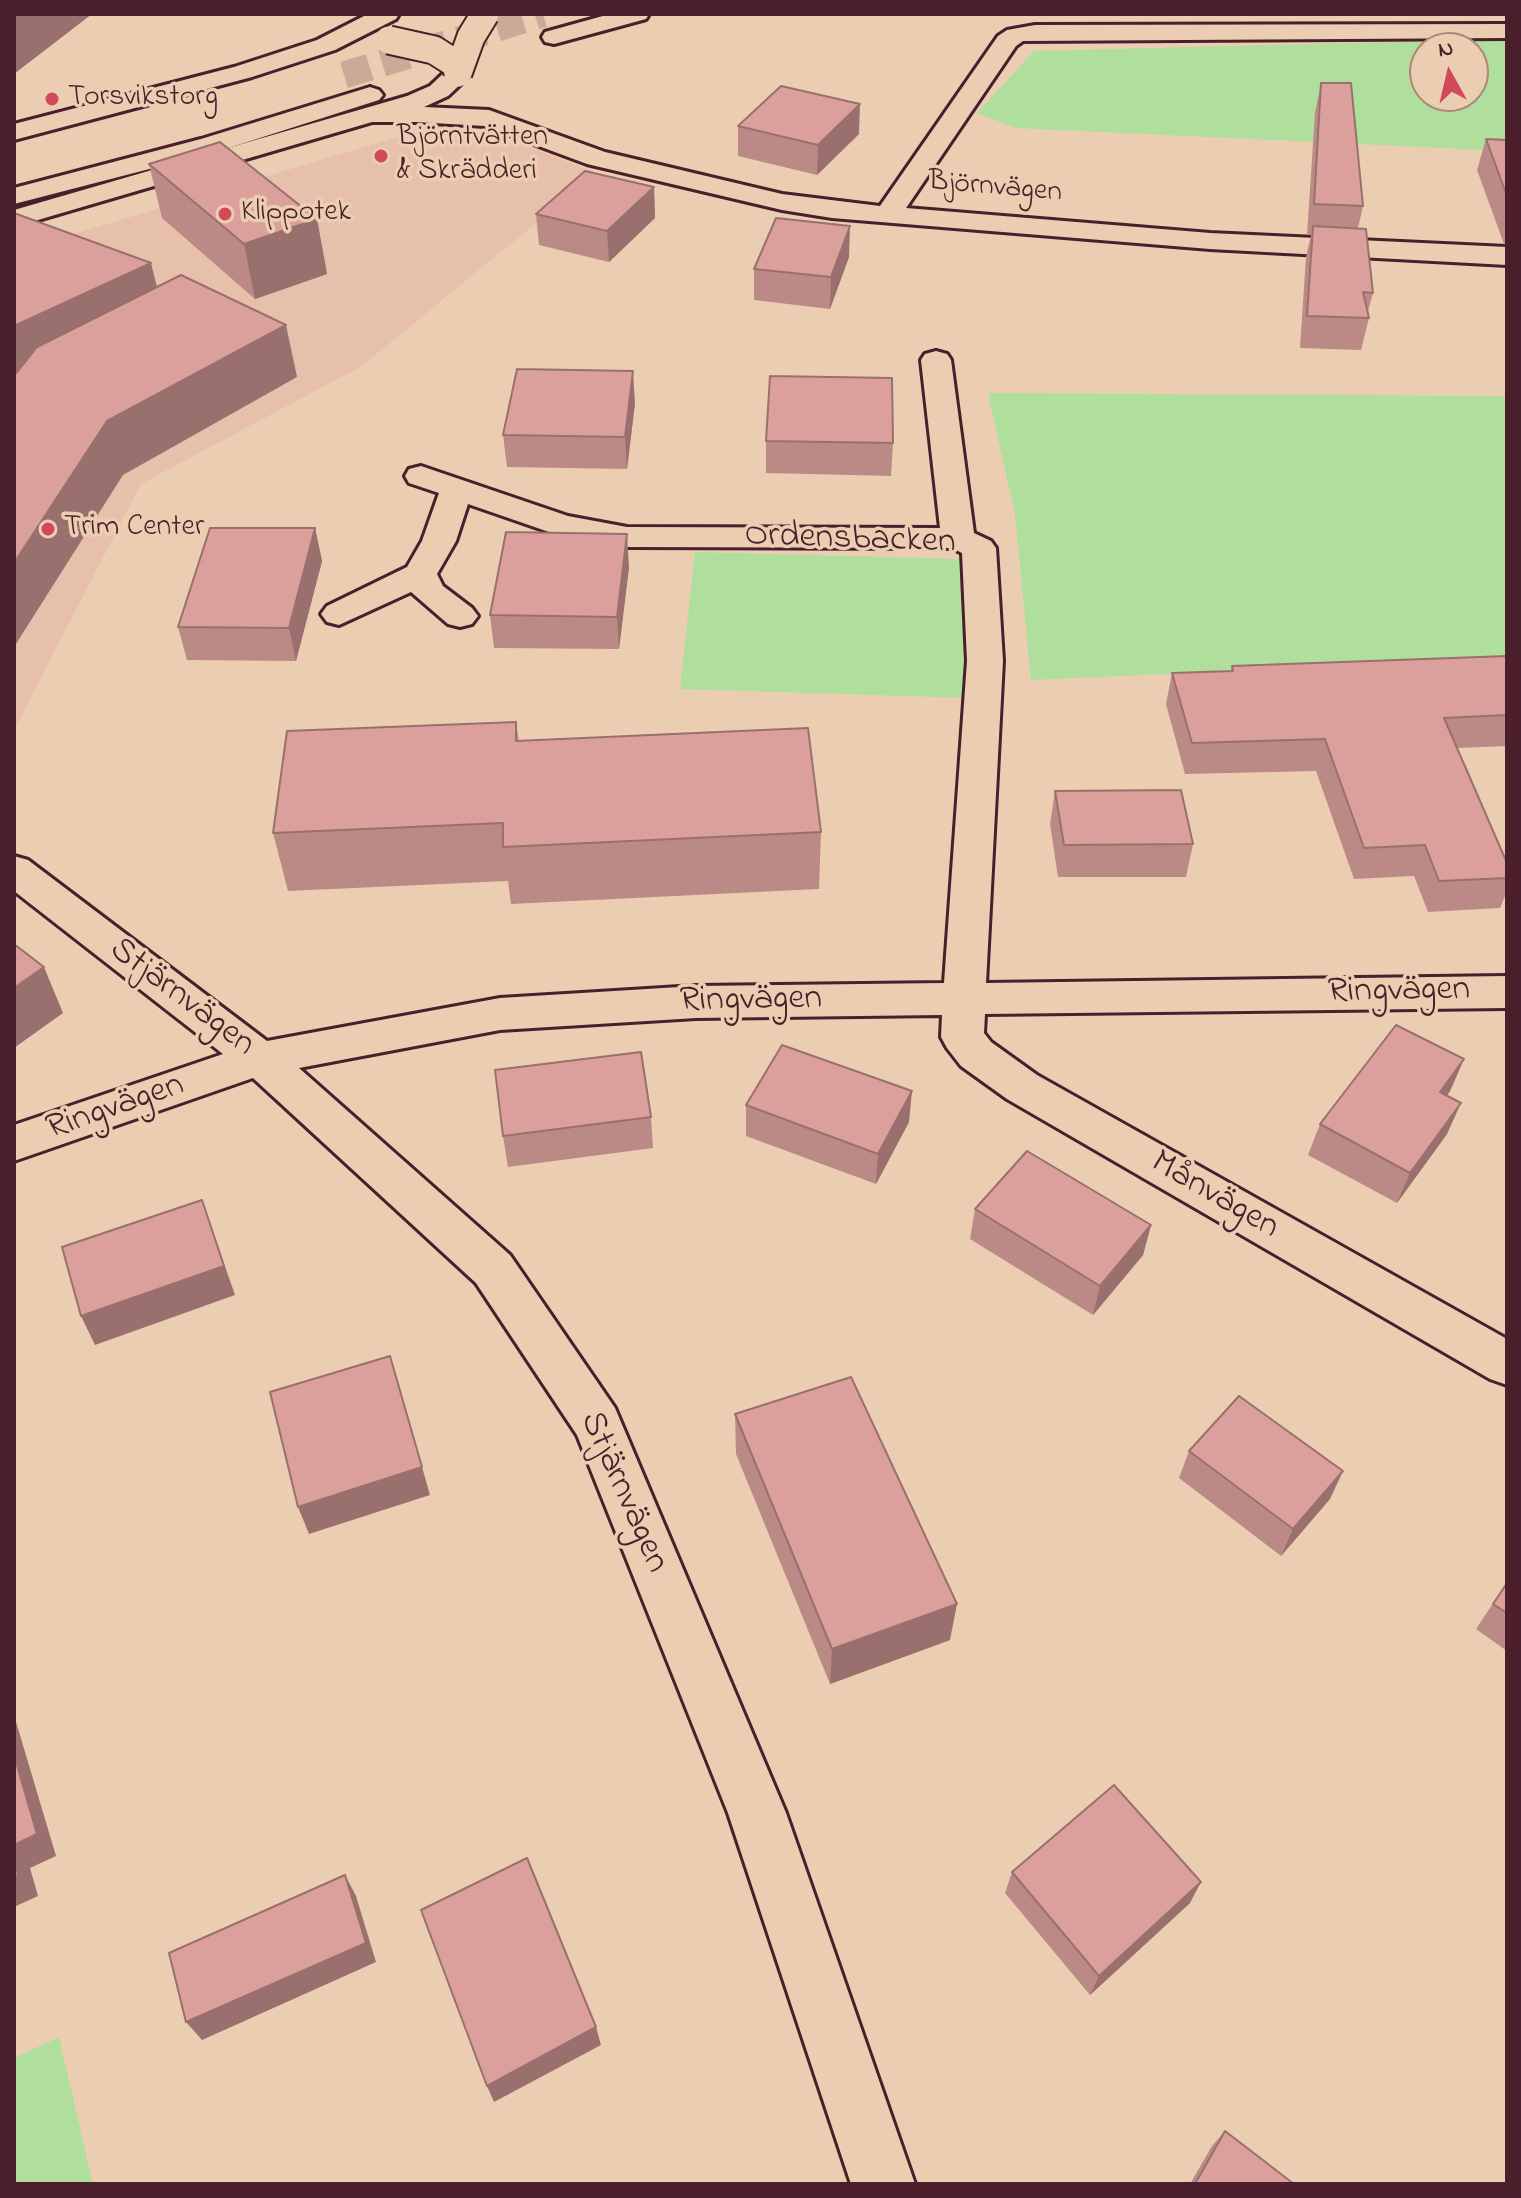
<!DOCTYPE html>
<html>
<head>
<meta charset="utf-8">
<style>
  body { margin:0 }
  #map { position:relative; width:1521px; height:2198px; overflow:hidden; background:#ebceb2; font-family:"Indie Flower",sans-serif }
  canvas { display:block }
  .frame { position:absolute; inset:0; border:16px solid #4a1f2b; pointer-events:none }
  .north { position:absolute; left:1409px; top:32px; width:80px; height:80px; box-sizing:border-box; background:#ebceb2; border:2px solid #ab887c; border-radius:50%; rotate:352deg; font-size:22px; font-weight:700; line-height:32px; text-align:center; color:#4a1f2b }
  .north::after { content:''; display:block; margin:auto; width:28px; height:36px; background:#d1495b; clip-path:polygon(50% 0,100% 100%,50% 72%,0 100%) }
</style>
</head>
<body>
<div id="map">
<canvas width="1521" height="2198"></canvas>
<div class="frame"></div>
<div class="north">N</div>
</div>
<script>
const c = document.querySelector('canvas').getContext('2d');
c.lineJoin = 'round';
function fillPath(path, color) {
  c.fillStyle = color;
  c.fill(path, 'evenodd');
}
function poly(rows) {
  const path = new Path2D();
  for (const r of rows) {
    path.moveTo(r[0], r[1]);
    for (let i = 2; i < r.length; i += 2) path.lineTo(r[i], r[i + 1]);
  }
  return path;
}
function stroke(path, color, width, dash) {
  c.strokeStyle = color;
  c.lineWidth = width;
  c.lineCap = dash ? 'butt' : 'round';
  c.setLineDash(dash || []);
  c.stroke(path);
}
function label(font, color, halo, rows, align = 'center') {
  c.font = font + ' "Indie Flower",sans-serif';
  c.lineWidth = 7;
  c.setLineDash([]);
  c.textBaseline = 'middle';
  c.strokeStyle = halo;
  c.fillStyle = color;
  for (const [text, x, y, turn = 0] of rows) {
    c.save();
    c.translate(x, y);
    c.rotate((+turn || 0) * Math.PI / 180);
    c.textAlign = isNaN(turn) ? turn : align;
    if (halo) c.strokeText(text, 0, 0);
    c.fillText(text, 0, 0);
    c.restore();
  }
}
fillPath(poly([
  [437,125,527,146,597,173,362,366,141,484,14,730,14,252]
]), '#e6c0ab');
fillPath(poly([
  [1507,39,1507,151,1016,128,977,113,1034,51],
  [1425,48,1473,48,1473,96,1425,96],
  [988,393,1507,396,1507,659,1031,680,1015,515],
  [695,552,963,559,969,698,680,689],
  [59,2037,93,2184,14,2184,14,2058]
]), '#b0de9d');
stroke(poly([
  [344,75,543,14]
]), '#cbab97', 27, [27, 13]);
const minor = poly([
  [368,14,399,14,396,19,335,50,252,77,14,140,14,124,234,67,317,40,368,14],
  [1507,24,1507,38,1023,41,1016,46,906,208,1210,233,1507,247,1507,265,1210,249,832,218,782,210,587,164,485,126,415,122,372,122,14,227,14,210,407,96,430,86,449,68,458,65,467,68,471,73,467,78,448,96,424,107,489,110,605,152,782,194,880,206,998,36,1007,30,1035,25,1507,24],
  [936,351,947,354,951,360,974,533,991,541,996,548,1003,661,986,983,1507,976,1507,1008,985,1014,984,1033,991,1042,1037,1075,1507,1339,1507,1385,1490,1379,1007,1099,961,1066,947,1048,941,1037,942,1015,696,1018,500,1030,299,1068,510,1255,615,1408,786,1813,915,2184,851,2184,728,1813,577,1435,476,1283,253,1078,14,1161,14,1125,223,1054,14,891,14,856,28,860,267,1041,500,998,696,986,944,983,967,661,962,553,952,548,627,547,549,532,468,504,456,541,437,574,443,586,472,608,478,616,472,624,460,627,448,624,411,592,339,625,327,622,321,614,327,606,407,567,422,541,439,493,409,483,405,476,409,469,421,466,568,516,627,527,940,528,921,360,925,354,936,351]
]);
const major = poly([
  [610,14,649,14,646,19,554,44,545,42,542,37,545,32,610,14],
  [370,87,379,90,383,95,379,100,219,151,14,204,14,188,201,139,370,87]
]);
stroke(minor, '#4a1f2b', 6);
stroke(major, '#4a1f2b', 6);
fillPath(minor, '#ebceb2');
fillPath(major, '#ebceb2');
const minorBridge = poly([
  [389,40,434,50,456,64,458,73],
  [458,73,471,37,485,14]
]);
stroke(minorBridge, '#4a1f2b', 31, []);
stroke(minorBridge, '#ebceb2', 27);
fillPath(poly([
  [1321,83,1363,206,1358,228,1373,293,1368,311,1369,318,1361,350,1300,348,1306,257,1311,235,1307,235,1315,113],
  [738,126,859,134,817,175,738,156],
  [1486,139,1507,140,1507,246,1504,244,1477,170],
  [149,164,317,219,327,274,255,299,162,218],
  [654,187,655,218,609,262,539,245,536,214],
  [849,257,830,309,754,300,754,269],
  [635,403,627,469,507,467,503,435],
  [766,441,893,443,891,476,766,473],
  [315,528,322,561,296,661,187,660,178,627],
  [629,567,619,649,494,648,490,615],
  [1507,656,1507,746,1457,748,1507,863,1507,891,1500,908,1428,912,1414,876,1354,879,1316,771,1185,774,1166,704,1172,673,1231,671,1232,666],
  [516,722,519,741,821,832,819,889,511,904,508,881,288,891,273,833],
  [1055,791,1193,844,1186,877,1058,877,1050,824],
  [1464,1059,1450,1091,1447,1096,1447,1134,1397,1203,1308,1155,1320,1124],
  [746,1105,909,1122,876,1184,746,1136],
  [651,1117,653,1148,508,1167,503,1136],
  [975,1209,1151,1225,1143,1255,1093,1315,970,1239],
  [735,1414,950,1640,830,1684,736,1454],
  [1189,1451,1330,1499,1281,1556,1179,1478],
  [1507,1582,1507,1651,1476,1629],
  [1012,1872,1190,1903,1090,1995,1005,1893],
  [1225,2131,1294,2184,1190,2184,1212,2146]
]), '#bc8a86');
fillPath(poly([
  [14,14,92,14,14,74],
  [860,104,859,134,817,175,818,145],
  [654,187,655,218,609,262,607,231],
  [317,219,327,274,255,299,244,244],
  [850,226,849,257,830,309,831,277],
  [151,263,164,315,14,400,14,326],
  [286,325,297,377,123,475,14,647,14,563,107,421],
  [633,371,635,403,627,469,625,437],
  [315,528,322,561,296,661,289,628],
  [627,534,629,567,619,649,617,617],
  [44,967,63,1013,14,1048,14,988],
  [1464,1059,1450,1091,1427,1123,1440,1092],
  [912,1091,909,1122,876,1184,878,1154],
  [1461,1103,1447,1134,1397,1203,1410,1173],
  [202,1200,235,1295,95,1345,81,1316],
  [1151,1225,1143,1255,1093,1315,1100,1286],
  [422,1467,430,1495,309,1534,298,1507],
  [1343,1471,1330,1499,1281,1556,1293,1529],
  [957,1604,950,1640,830,1684,832,1649],
  [14,1715,56,1856,30,1868,38,1896,14,1907],
  [345,1875,356,1896,376,1962,202,2040,186,2022],
  [1201,1882,1190,1903,1090,1995,1099,1976],
  [596,2027,601,2045,494,2102,487,2086]
]), '#99706d');
const building = poly([
  [1321,83,1351,83,1363,206,1314,204,1321,83],
  [781,86,860,104,818,145,738,126,781,86],
  [1486,139,1507,140,1507,196,1486,139],
  [220,142,317,219,244,244,149,164,220,142],
  [585,171,654,187,607,231,536,214,585,171],
  [14,213,151,263,14,326,14,213],
  [776,218,850,226,831,277,754,269,776,218],
  [1313,226,1366,229,1373,293,1363,292,1369,318,1307,316,1313,226],
  [181,275,286,325,107,421,14,563,14,376,37,347,181,275],
  [517,369,633,371,625,437,503,435,517,369],
  [770,376,892,378,893,443,766,441,770,376],
  [210,528,315,528,289,628,178,627,210,528],
  [506,532,627,534,617,617,490,615,506,532],
  [1507,656,1507,715,1444,718,1507,863,1507,878,1439,881,1425,845,1364,848,1325,739,1192,743,1172,673,1233,671,1232,666,1507,656],
  [516,722,516,741,808,728,821,832,503,847,503,823,273,833,287,731,516,722],
  [1181,790,1193,844,1064,845,1055,791,1181,790],
  [14,944,44,967,14,988,14,944],
  [1396,1025,1464,1059,1440,1092,1461,1103,1410,1173,1320,1124,1396,1025],
  [782,1045,912,1091,878,1154,746,1105,782,1045],
  [641,1052,651,1117,503,1136,495,1070,641,1052],
  [1027,1151,1151,1225,1100,1286,975,1209,1027,1151],
  [202,1200,224,1266,81,1316,62,1247,202,1200],
  [390,1356,422,1467,298,1507,270,1392,390,1356],
  [851,1377,957,1604,832,1649,735,1414,851,1377],
  [1239,1396,1343,1471,1293,1529,1189,1451,1239,1396],
  [1507,1583,1507,1613,1493,1604,1507,1583],
  [14,1755,37,1834,14,1845,14,1755],
  [1114,1785,1201,1882,1099,1976,1012,1872,1114,1785],
  [527,1858,596,2027,487,2086,421,1910,527,1858],
  [14,1859,18,1875,14,1877,14,1859],
  [345,1875,366,1943,186,2022,169,1953,345,1875],
  [1225,2131,1294,2184,1195,2184,1225,2131]
]);
fillPath(building, '#dba09c');
stroke(building, '#99706d', 2);
for (const [x, y, r, color] of [
  [52,99,8,"#d1495b"],
  [381,156,8,"#d1495b"],
  [225,214,8,"#d1495b"],
  [48,529,8,"#d1495b"]
]) {
  const dot = new Path2D();
  dot.arc(x, y, r, 0, 2 * Math.PI);
  c.fillStyle = color;
  c.fill(dot);
  stroke(dot, '#ebceb2', 3);
}
label('30px', '#4a1f2b', '#ebceb2', [
  ["Torsvikstorg",68,99],
  ["Björntvätten",397,139],
  ["& Skrädderi",397,173],
  ["Klippotek",241,214],
  ["Trim Center",64,529]
], 'left');
label('30px', '#4a1f2b', '#ebceb2', [
  ["Björnvägen",995,189,5]
]);
label('36px', '#4a1f2b', '#ebceb2', [
  ["Ordensbacken",850,541,2],
  ["Ringvägen",1399,993,-1],
  ["Stjärnvägen",181,999,37],
  ["Ringvägen",751,1002,-1],
  ["Ringvägen",116,1109,-19],
  ["Månvägen",1214,1197,30],
  ["Stjärnvägen",622,1493,66]
]);
</script>
</body>
</html>
